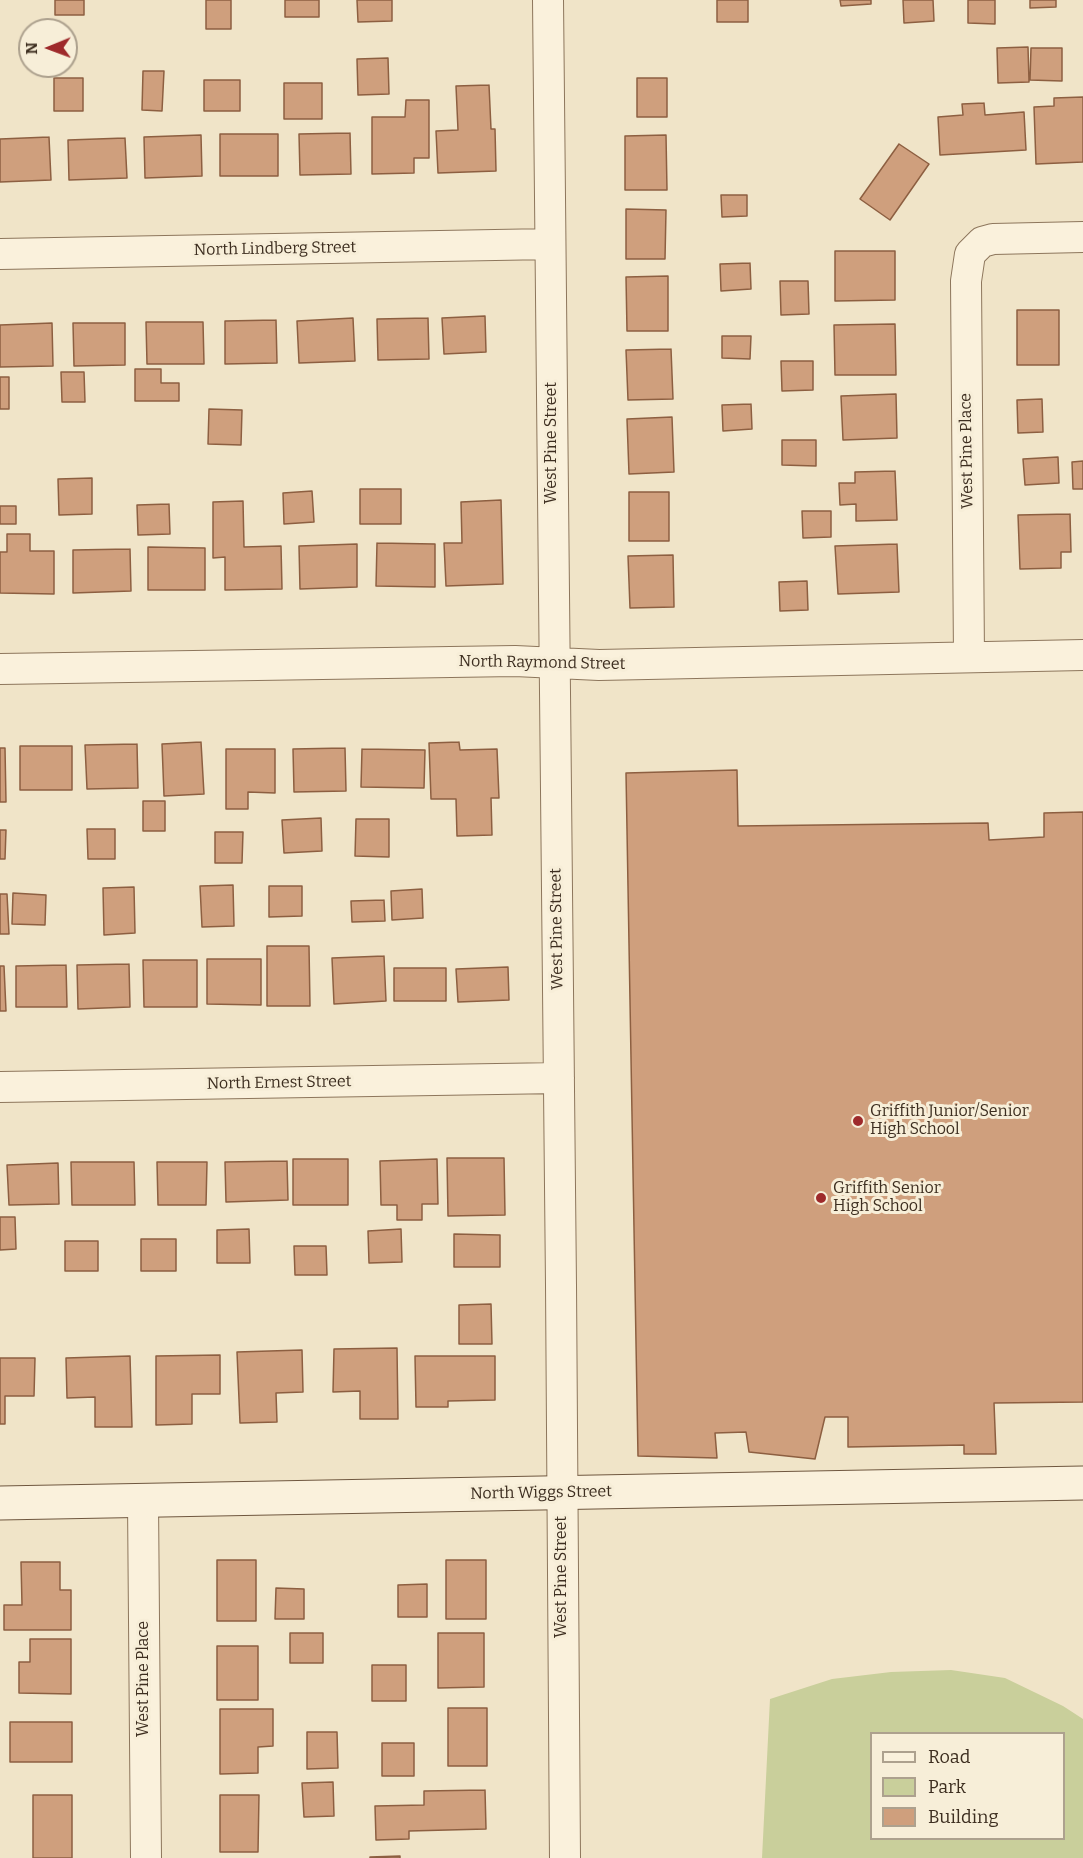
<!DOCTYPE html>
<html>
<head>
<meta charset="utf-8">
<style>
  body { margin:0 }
  #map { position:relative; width:1083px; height:1858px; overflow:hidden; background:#f0e4c8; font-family:Bitter,serif }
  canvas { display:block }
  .legend { position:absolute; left:870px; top:1732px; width:195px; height:108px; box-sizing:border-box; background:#f7eed8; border:2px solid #ada18e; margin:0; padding:8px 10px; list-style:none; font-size:18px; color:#3d2e20 }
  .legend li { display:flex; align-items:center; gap:12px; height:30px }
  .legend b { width:30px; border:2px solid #ada18e }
  .north { position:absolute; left:18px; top:18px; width:60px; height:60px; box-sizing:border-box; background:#f7eed8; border:2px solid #ada18e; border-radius:50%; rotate:269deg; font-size:16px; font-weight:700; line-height:24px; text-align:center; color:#3d2e20 }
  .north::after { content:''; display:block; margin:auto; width:21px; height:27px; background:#9e2a2b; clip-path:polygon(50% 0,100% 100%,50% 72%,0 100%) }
</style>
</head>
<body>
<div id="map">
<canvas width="1083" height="1858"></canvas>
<ul class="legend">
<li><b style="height:8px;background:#faf1dc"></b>Road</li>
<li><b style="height:16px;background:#c9cf9b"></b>Park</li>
<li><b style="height:16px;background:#cf9f7d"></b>Building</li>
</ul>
<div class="north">N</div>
</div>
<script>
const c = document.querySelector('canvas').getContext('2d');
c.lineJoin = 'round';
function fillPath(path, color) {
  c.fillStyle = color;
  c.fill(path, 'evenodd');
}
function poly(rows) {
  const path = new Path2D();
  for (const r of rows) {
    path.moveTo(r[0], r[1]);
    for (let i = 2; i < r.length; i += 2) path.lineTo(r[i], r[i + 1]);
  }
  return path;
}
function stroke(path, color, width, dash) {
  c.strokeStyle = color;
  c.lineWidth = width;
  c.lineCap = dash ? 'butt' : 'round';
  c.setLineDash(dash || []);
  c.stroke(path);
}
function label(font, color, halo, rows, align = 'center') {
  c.font = font + ' Bitter,serif';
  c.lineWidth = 6;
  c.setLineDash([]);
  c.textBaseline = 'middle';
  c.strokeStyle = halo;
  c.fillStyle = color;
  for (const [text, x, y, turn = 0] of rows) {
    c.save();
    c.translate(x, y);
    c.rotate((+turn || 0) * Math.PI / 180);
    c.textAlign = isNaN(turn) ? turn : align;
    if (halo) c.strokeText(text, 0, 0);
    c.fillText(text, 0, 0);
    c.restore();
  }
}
fillPath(poly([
  [951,1670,1005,1678,1063,1706,1083,1719,1083,1858,762,1858,770,1699,832,1679,891,1672],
  [872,1734,1064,1734,1064,1838,872,1838]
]), '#c9cf9b');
const building = poly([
  [55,0,84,0,84,15,55,15,55,0],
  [206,0,231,0,231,29,206,29,206,0],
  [285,0,319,0,319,17,285,17,285,0],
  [357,0,392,0,392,21,358,22,357,0],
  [717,0,748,0,748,22,717,22,717,0],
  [840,0,871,0,871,4,841,6,840,0],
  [903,0,933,0,934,21,904,23,903,0],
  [968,0,995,0,995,24,968,23,968,0],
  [1030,0,1056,0,1056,7,1030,8,1030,0],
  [1028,47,1029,82,998,83,997,48,1028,47],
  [1031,48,1062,48,1062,81,1030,80,1031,48],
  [388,58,389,94,358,95,357,59,388,58],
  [143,71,164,71,162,111,142,110,143,71],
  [54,78,83,78,83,111,54,111,54,78],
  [637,78,667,78,667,117,637,117,637,78],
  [204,80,240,80,240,111,204,111,204,80],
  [284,83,322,83,322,119,284,119,284,83],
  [489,85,491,129,495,129,496,171,438,173,436,131,458,130,456,86,489,85],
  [1083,97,1083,162,1036,164,1034,107,1054,106,1054,98,1083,97],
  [406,100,429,100,429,158,414,158,414,173,372,174,372,117,405,117,406,100],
  [984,103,985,115,1024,112,1026,150,940,155,938,117,963,115,962,104,984,103],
  [350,133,351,174,300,175,299,134,350,133],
  [220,134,278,134,278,176,220,176,220,134],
  [201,135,202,176,145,178,144,137,201,135],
  [666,135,667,190,625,190,625,136,666,135],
  [49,137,51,180,0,182,0,139,49,137],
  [125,138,127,178,69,180,68,140,125,138],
  [899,144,929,164,890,220,860,199,899,144],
  [721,195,747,195,747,216,722,217,721,195],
  [626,209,666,210,665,259,626,259,626,209],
  [835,251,895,251,895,300,835,301,835,251],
  [750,263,751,289,721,291,720,264,750,263],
  [668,276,668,331,627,331,626,277,668,276],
  [780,281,808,281,809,314,781,315,780,281],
  [1017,310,1059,310,1059,365,1017,365,1017,310],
  [485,316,486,352,444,354,442,318,485,316],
  [353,318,355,361,299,363,297,321,353,318],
  [428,318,429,359,378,360,377,319,428,318],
  [276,320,277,363,225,364,225,321,276,320],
  [146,322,203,322,204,364,147,364,146,322],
  [52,323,53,366,0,367,0,325,52,323],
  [73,323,125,323,125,365,74,366,73,323],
  [895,324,896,375,835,375,834,325,895,324],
  [722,336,751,336,750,359,722,358,722,336],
  [671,349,673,399,628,400,626,350,671,349],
  [781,361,813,361,813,390,782,391,781,361],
  [135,369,161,369,161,383,179,383,179,401,135,401,135,369],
  [61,372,84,372,85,402,62,402,61,372],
  [0,377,9,377,9,409,0,409,0,377],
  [896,394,897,438,843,440,841,396,896,394],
  [1042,399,1043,432,1018,433,1017,400,1042,399],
  [751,404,752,429,723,431,722,405,751,404],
  [209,409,242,410,241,445,208,444,209,409],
  [672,417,674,472,629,474,627,419,672,417],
  [782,440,816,440,816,466,782,465,782,440],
  [1058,457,1059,483,1025,485,1023,459,1058,457],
  [1083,461,1083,489,1073,489,1072,462,1083,461],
  [895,471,897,520,856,521,856,504,840,505,839,483,855,483,855,472,895,471],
  [92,478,92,514,59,515,58,479,92,478],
  [360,489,401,489,401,524,360,524,360,489],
  [312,491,314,522,284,524,283,493,312,491],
  [629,492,669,492,669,541,629,541,629,492],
  [501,500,503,584,446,586,444,543,462,543,461,502,501,500],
  [243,501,244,547,281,546,282,589,225,590,225,557,213,558,213,502,243,501],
  [169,504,170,534,138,535,137,505,169,504],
  [0,506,16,506,16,524,0,524,0,506],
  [802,511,831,511,831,537,803,538,802,511],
  [1070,514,1071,552,1061,552,1061,568,1020,569,1018,515,1070,514],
  [7,534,30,534,30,551,54,551,54,594,0,593,0,552,7,552,7,534],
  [377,543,435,544,435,587,376,586,377,543],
  [357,544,357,587,300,589,299,546,357,544],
  [897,544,899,592,838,594,835,546,897,544],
  [148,547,205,548,205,590,148,590,148,547],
  [130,549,131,591,73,593,73,550,130,549],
  [673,555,674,607,630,608,628,556,673,555],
  [807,581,808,610,780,611,779,582,807,581],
  [201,742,204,794,164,796,162,744,201,742],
  [459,742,460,750,497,749,499,798,491,798,492,835,457,836,456,799,431,799,429,743,459,742],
  [137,744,138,788,87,789,85,745,137,744],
  [20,746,72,746,72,790,20,790,20,746],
  [0,748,5,748,6,802,0,802,0,748],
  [345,748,346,791,294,792,293,749,345,748],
  [226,749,275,749,275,793,248,792,248,809,226,809,226,749],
  [362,749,425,750,424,788,361,787,362,749],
  [737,770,738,826,988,823,989,840,1044,837,1044,813,1083,812,1083,1402,994,1403,996,1454,964,1454,964,1445,848,1447,848,1417,825,1417,815,1459,749,1452,746,1432,715,1433,717,1458,638,1456,626,773,737,770],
  [143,801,165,801,165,831,143,831,143,801],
  [321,818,322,851,284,853,282,820,321,818],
  [356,819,389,819,389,857,355,856,356,819],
  [87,829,115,829,115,859,88,859,87,829],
  [0,830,6,830,5,859,0,859,0,830],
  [215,832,243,832,242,863,215,863,215,832],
  [233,885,234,926,202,927,200,886,233,885],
  [269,886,302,886,302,916,269,917,269,886],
  [134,887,135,933,104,935,103,888,134,887],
  [422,889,423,918,392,920,391,891,422,889],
  [13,893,46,895,45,925,12,924,13,893],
  [0,894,7,894,9,934,0,934,0,894],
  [384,900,385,921,352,922,351,901,384,900],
  [267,946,309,946,310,1006,267,1006,267,946],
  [384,956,386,1001,334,1004,332,958,384,956],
  [207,959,261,959,261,1005,207,1004,207,959],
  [143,960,197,960,197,1007,144,1007,143,960],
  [129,964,130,1007,78,1009,77,965,129,964],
  [66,965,67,1007,16,1007,16,966,66,965],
  [0,966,4,966,6,1011,0,1011,0,966],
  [508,967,509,1000,458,1002,456,969,508,967],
  [394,968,446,968,446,1001,394,1001,394,968],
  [447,1158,504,1158,505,1215,448,1216,447,1158],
  [293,1159,348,1159,348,1205,293,1205,293,1159],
  [437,1159,438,1204,422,1204,422,1220,397,1220,397,1205,381,1205,380,1161,437,1159],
  [287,1161,288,1200,226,1202,225,1162,287,1161],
  [71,1162,134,1162,135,1205,72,1205,71,1162],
  [157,1162,207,1162,206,1205,158,1205,157,1162],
  [58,1163,59,1204,9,1205,7,1165,58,1163],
  [0,1217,15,1217,16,1249,0,1250,0,1217],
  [249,1229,250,1263,217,1263,217,1230,249,1229],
  [401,1229,402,1262,369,1263,368,1231,401,1229],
  [454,1234,500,1235,500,1267,454,1267,454,1234],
  [141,1239,176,1239,176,1271,141,1271,141,1239],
  [65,1241,98,1241,98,1271,65,1271,65,1241],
  [294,1246,326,1246,327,1275,295,1275,294,1246],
  [491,1304,492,1344,459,1344,459,1305,491,1304],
  [397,1348,398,1419,360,1419,360,1391,333,1392,334,1349,397,1348],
  [302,1350,303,1392,276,1393,277,1422,240,1423,237,1352,302,1350],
  [220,1355,220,1394,192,1394,192,1424,156,1425,156,1356,220,1355],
  [130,1356,132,1427,95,1427,95,1397,67,1398,66,1358,130,1356],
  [415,1356,495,1356,495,1400,448,1401,448,1407,416,1407,415,1356],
  [0,1358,35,1358,34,1396,5,1396,5,1424,0,1424,0,1358],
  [217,1560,256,1560,256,1621,217,1621,217,1560],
  [446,1560,486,1560,486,1619,446,1619,446,1560],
  [21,1562,60,1562,60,1590,71,1590,71,1630,4,1630,4,1605,22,1605,21,1562],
  [427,1584,427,1617,398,1617,398,1585,427,1584],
  [276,1588,304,1589,304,1619,275,1619,276,1588],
  [290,1633,323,1633,323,1663,290,1663,290,1633],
  [438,1633,484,1633,484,1687,438,1688,438,1633],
  [30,1639,71,1639,71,1694,19,1693,19,1662,30,1662,30,1639],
  [217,1646,258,1646,258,1700,217,1700,217,1646],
  [372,1665,406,1665,406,1701,372,1701,372,1665],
  [448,1708,487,1708,487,1766,448,1766,448,1708],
  [220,1709,273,1709,273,1746,258,1747,258,1773,220,1774,220,1709],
  [10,1722,72,1722,72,1762,10,1762,10,1722],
  [307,1732,337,1732,338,1768,307,1769,307,1732],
  [382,1743,414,1743,414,1776,382,1776,382,1743],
  [333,1782,334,1816,304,1817,302,1783,333,1782],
  [485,1790,486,1829,409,1831,409,1839,376,1840,375,1806,424,1805,424,1791,485,1790],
  [33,1795,72,1795,72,1858,33,1858,33,1795],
  [220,1795,259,1795,258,1852,220,1852,220,1795],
  [400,1856,400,1858,370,1858,370,1857,400,1856]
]);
fillPath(building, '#cf9f7d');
stroke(building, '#8d5f41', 1.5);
const street = poly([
  [548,0,561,1285,565,1858],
  [0,254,550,244],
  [969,657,966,281,970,254,982,242,993,239,1083,237],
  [0,669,515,661,599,665,1083,655],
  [0,1087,559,1078],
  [143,1501,146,1858]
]);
const secondary = poly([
  [0,1503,1083,1483]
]);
stroke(street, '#8d765c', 32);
stroke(secondary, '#6f573f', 35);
stroke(street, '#faf1dc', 30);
stroke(secondary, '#faf1dc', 33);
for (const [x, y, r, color] of [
  [858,1121,6,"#9e2a2b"],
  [821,1198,6,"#9e2a2b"]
]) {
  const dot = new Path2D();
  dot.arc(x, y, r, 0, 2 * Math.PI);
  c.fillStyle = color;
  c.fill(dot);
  stroke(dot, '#f7eed8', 2);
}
label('16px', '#3d2e20', '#f7eed8', [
  ["North Lindberg Street",275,249,-1],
  ["West Pine Street",552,443,-90],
  ["West Pine Place",967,451,-91],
  ["North Raymond Street",542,663,1],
  ["West Pine Street",557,929,-91],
  ["North Ernest Street",279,1083,-1],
  ["North Wiggs Street",541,1493,-1],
  ["West Pine Street",562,1577,-90],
  ["West Pine Place",144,1679,-90]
]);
label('16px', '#3d2e20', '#f7eed8', [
  ["Griffith Junior/Senior",870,1112],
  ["High School",870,1130],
  ["Griffith Senior",833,1189],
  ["High School",833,1207]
], 'left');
</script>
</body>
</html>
